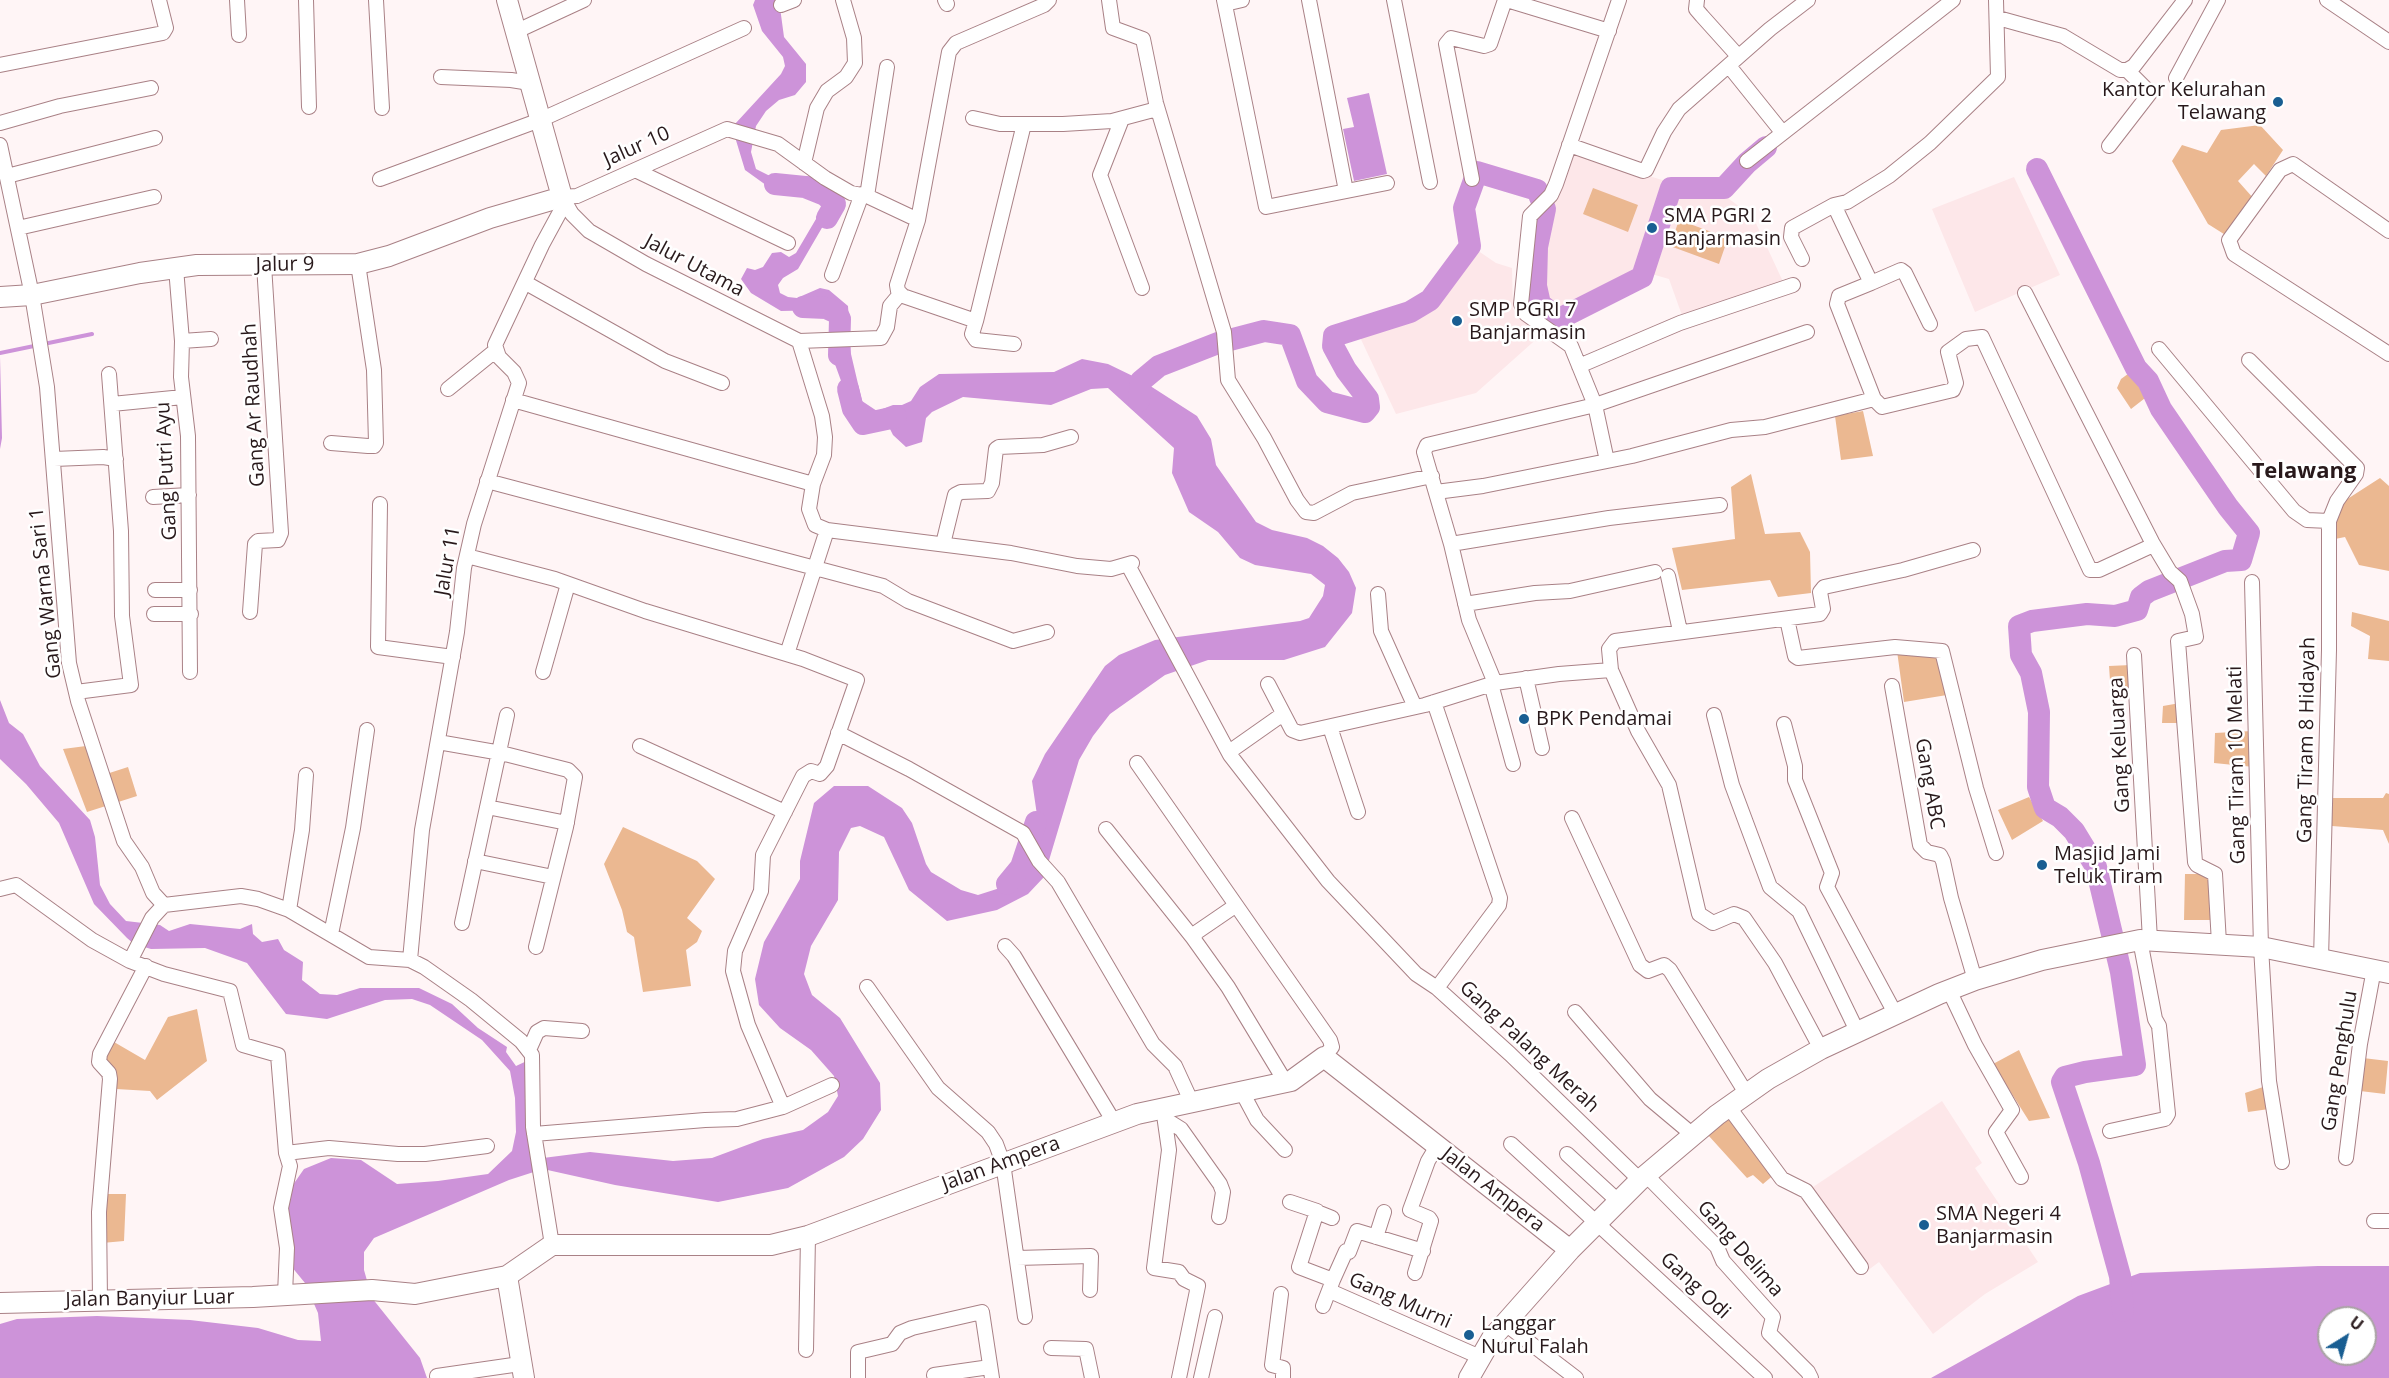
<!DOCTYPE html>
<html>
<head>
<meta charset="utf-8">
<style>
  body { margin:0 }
  #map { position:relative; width:2389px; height:1378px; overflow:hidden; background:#fff5f6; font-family:"Open Sans",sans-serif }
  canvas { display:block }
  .north { position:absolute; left:2317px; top:1306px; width:60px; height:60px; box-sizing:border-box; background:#fff; border:2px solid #a9a3a4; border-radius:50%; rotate:37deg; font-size:16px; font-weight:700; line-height:24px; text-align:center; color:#28191b }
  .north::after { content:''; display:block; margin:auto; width:21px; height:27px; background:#195e92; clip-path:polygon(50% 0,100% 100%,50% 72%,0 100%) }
</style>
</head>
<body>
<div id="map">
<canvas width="2389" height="1378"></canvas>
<div class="north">U</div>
</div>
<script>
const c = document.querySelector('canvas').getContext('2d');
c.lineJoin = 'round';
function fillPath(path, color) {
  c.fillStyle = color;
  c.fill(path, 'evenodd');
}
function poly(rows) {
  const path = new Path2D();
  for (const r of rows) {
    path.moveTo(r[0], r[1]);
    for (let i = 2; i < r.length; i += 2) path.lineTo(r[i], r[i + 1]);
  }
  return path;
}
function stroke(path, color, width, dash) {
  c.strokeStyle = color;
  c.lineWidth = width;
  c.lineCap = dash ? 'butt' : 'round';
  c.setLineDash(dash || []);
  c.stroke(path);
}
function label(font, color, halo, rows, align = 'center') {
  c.font = font + ' "Open Sans",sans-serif';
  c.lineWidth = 5;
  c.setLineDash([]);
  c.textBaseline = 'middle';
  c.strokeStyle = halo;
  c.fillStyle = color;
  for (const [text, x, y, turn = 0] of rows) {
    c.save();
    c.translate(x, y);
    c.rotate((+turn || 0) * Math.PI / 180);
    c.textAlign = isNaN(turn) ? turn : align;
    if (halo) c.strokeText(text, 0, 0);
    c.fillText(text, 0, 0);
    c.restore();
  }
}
fillPath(poly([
  [1572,153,1689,188,1720,192,1753,217,1785,286,1684,321,1669,279,1648,273,1562,310,1542,297,1542,238],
  [2014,177,2060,275,1975,312,1932,209],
  [1471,246,1496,263,1512,268,1513,309,1541,335,1476,393,1396,414,1358,333,1432,303],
  [1942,1101,1982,1163,1975,1168,2038,1262,1985,1294,1933,1334,1879,1262,1867,1271,1810,1189]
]), '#fde7e9');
fillPath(poly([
  [2260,125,2283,150,2266,176,2254,164,2238,181,2254,199,2227,236,2208,224,2172,161,2182,145,2207,153,2221,130],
  [1593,188,1638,205,1628,232,1583,214],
  [1679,220,1728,238,1719,264,1670,246],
  [2132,371,2149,395,2131,409,2117,388,2121,379],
  [1863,411,1873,456,1841,460,1835,416],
  [1751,474,1765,534,1800,532,1810,552,1811,593,1778,597,1770,580,1682,590,1672,548,1735,539,1731,487],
  [2380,478,2389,486,2389,571,2359,565,2345,537,2335,539,2338,505],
  [2352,612,2389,621,2389,661,2368,659,2370,636,2351,626],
  [1897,651,1940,652,1947,695,1904,702],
  [2131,665,2133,697,2111,695,2109,666],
  [2180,703,2183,723,2162,723,2163,706],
  [2252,731,2254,767,2214,763,2215,733],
  [86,746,97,777,128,767,137,796,87,812,63,749],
  [2386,793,2389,794,2389,844,2383,830,2332,826,2330,798,2383,798],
  [2029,797,2043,821,2012,840,1998,810],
  [623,827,697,861,715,879,687,918,702,931,697,942,686,950,691,986,643,992,634,937,627,932,622,910,604,864],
  [2185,874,2214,874,2213,920,2184,920],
  [197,1009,207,1061,157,1100,150,1091,116,1089,116,1071,104,1062,114,1042,145,1060,168,1017],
  [2019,1050,2050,1118,2029,1121,1993,1064],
  [2363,1058,2388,1061,2385,1094,2360,1091],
  [2266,1086,2269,1109,2248,1112,2245,1093],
  [1730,1117,1776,1173,1763,1184,1753,1175,1747,1178,1708,1135],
  [106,1194,126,1194,124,1241,102,1243]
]), '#ebb891');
fillPath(poly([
  [755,0,779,0,784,37,806,64,806,82,795,95,779,100,766,111,756,126,751,152,756,169,772,177,818,176,840,190,841,195,798,269,783,278,778,285,780,293,788,297,797,298,820,288,829,290,848,306,851,354,862,401,877,411,893,405,902,405,911,401,920,387,939,374,1054,372,1082,359,1108,364,1141,380,1197,416,1211,439,1216,465,1256,522,1272,530,1307,538,1323,546,1338,558,1349,572,1356,588,1352,613,1325,647,1284,660,1208,660,1165,675,1110,714,1093,736,1079,760,1044,877,1028,894,997,910,947,921,909,890,884,837,860,826,851,828,839,852,838,900,811,946,804,974,812,995,840,1018,880,1083,881,1110,863,1139,844,1157,788,1188,718,1202,615,1185,543,1169,509,1180,374,1238,364,1252,364,1270,372,1298,420,1358,427,1378,0,1378,0,1324,17,1319,97,1316,190,1320,258,1328,298,1340,321,1341,318,1313,305,1283,291,1266,286,1210,288,1192,304,1169,331,1158,361,1160,397,1184,438,1181,488,1174,512,1151,516,1132,515,1098,510,1071,482,1040,430,1005,412,999,385,1000,327,1019,286,1014,247,963,205,948,151,949,134,944,127,938,94,904,59,823,26,784,0,759,0,700,9,723,23,734,40,766,90,820,95,837,100,885,110,904,126,921,160,925,169,931,190,924,240,929,252,924,253,934,262,942,278,939,284,950,303,962,302,980,320,994,337,995,360,988,419,988,452,1004,478,1028,507,1047,506,1052,516,1066,531,1059,543,1158,590,1152,673,1161,712,1158,763,1139,803,1130,828,1112,838,1096,834,1076,811,1050,780,1028,759,1005,755,979,764,942,800,879,800,861,814,803,834,786,868,786,902,808,912,823,926,864,931,872,961,890,978,895,1003,887,1015,874,1028,851,1037,815,1032,781,1045,754,1105,666,1119,655,1155,640,1300,621,1309,618,1323,596,1325,585,1311,574,1255,565,1240,558,1218,532,1189,512,1172,473,1174,448,1108,388,1091,389,1051,405,963,397,932,412,926,418,922,442,906,447,893,435,889,427,864,423,852,411,828,345,829,337,841,324,841,316,835,311,826,310,781,311,751,293,741,279,747,268,755,270,763,267,772,253,781,252,789,257,796,253,826,202,825,194,818,189,810,186,777,193,745,170,735,137,735,124,781,74,785,66,783,57,762,31,753,5],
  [1369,93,1387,174,1354,181,1343,129,1354,127,1347,98],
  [0,357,2,438,0,449],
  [2318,1266,2389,1266,2389,1378,1931,1378,2078,1296,2140,1273],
  [2329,1318,2365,1318,2365,1354,2329,1354]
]), '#cd93d9');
stroke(poly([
  [0,353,92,334]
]), '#cd93d9', 4);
stroke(poly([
  [2037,169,2136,368,2148,381,2161,409,2228,507,2249,533,2241,560,2225,561,2149,591,2141,597,2137,610,2115,616,2087,614,2032,621,2019,626,2021,655,2031,673,2039,712,2038,787,2045,808,2060,817,2074,831,2096,867,2121,972,2135,1065,2085,1072,2065,1077,2062,1082,2089,1163,2120,1276,2123,1311],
  [775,184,805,187,825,195,835,204,827,218],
  [803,307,826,308,837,313,840,319,839,355],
  [848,389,853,409,863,424,896,417],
  [1139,401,1141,381,1159,366,1218,343,1264,331,1290,335,1307,381,1327,402,1365,412,1369,407,1368,399,1346,370,1333,346,1334,336,1410,312,1430,300,1470,246,1464,208,1477,172,1537,190,1545,209,1537,247,1536,286,1540,304,1559,319,1642,277,1671,188,1724,188,1747,163,1766,147],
  [1007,884,1021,867,1036,822]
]), '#cd93d9', 22);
const street = poly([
  [237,0,239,35],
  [306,0,309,107],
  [376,0,382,108],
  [945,0,947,4],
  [1109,0,1113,28,1143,39,1156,103,1224,332,1228,380,1264,438,1297,500,1306,512,1314,513,1352,493,1432,476],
  [1224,0,1266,207,1387,183],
  [1309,0,1346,191],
  [1394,0,1430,182],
  [1507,0,1609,31],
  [1697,0,1696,9,1702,16,1738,56],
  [2327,0,2389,42],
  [1225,4,1242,0],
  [781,5,794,0],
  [1998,18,2063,36,2120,70,2127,70,2134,66,2185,0],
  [517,31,584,0],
  [0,65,163,33,166,28,159,0],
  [1729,66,1782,132],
  [441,77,511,80,530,83],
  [2176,78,2218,0],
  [973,118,1000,124,1063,124,1112,121,1157,109],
  [1122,119,1100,175,1142,288],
  [0,123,60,106,151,88],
  [1023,128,976,321,903,296,898,291,897,285,918,220,949,52,956,43,1044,5,1049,0],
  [0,145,32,295,47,387,69,663,78,701,124,841,142,867,153,893,164,905],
  [1569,145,1643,171,1646,170,1664,132,1679,109,1770,29,1808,0],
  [2109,146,2150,93,2127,70],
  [1747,161,1953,0],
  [804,163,817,108,827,91,846,77,855,63,854,38,843,0],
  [635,170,788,243],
  [7,176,155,138],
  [380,179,540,120,744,28],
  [1472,179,1446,44,1451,38,1484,46,1490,44,1505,0],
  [867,196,887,67],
  [562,197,572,214,589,231,646,264,799,341,881,338,887,327,890,306,900,294],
  [562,197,577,196,727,129,778,144,825,178,851,193,867,196,918,220],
  [1834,205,1847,202,1889,176,1930,143,1998,77,1996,0],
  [18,228,154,197],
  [2389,231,2293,164,2280,170,2229,240,2234,254,2389,354],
  [176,268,182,341,181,377,188,436,190,672],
  [832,275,862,194],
  [526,283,665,361,722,383],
  [1871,283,1901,270,1905,273,1930,324],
  [2025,293,2152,542,2170,572,2180,581,2192,614,2196,637,2178,641,2195,862,2197,865,2215,874,2219,943],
  [976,321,972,334,976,340,1014,344],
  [182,341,211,339],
  [799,341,822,416,825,437,824,455,813,484,809,509,815,525,827,530,1011,553,1077,566,1111,569,1132,563],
  [2159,349,2294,511,2307,520,2329,521],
  [2249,360,2357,468,2356,474,2337,501,2329,521,2329,650,2321,959],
  [1579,366,1680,323,1793,285],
  [448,389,495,351],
  [1874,399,1882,407,1953,390,1956,383,1948,352,1966,339,1982,337,2090,570,2099,570,2149,547,2152,542],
  [513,400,813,484],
  [112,404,183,397],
  [331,443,368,446,374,446,376,443,374,370,358,264],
  [54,459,103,457,116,459],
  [1607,461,1595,405,1571,346,1526,314,1521,304,1530,216,1551,195,1556,184,1619,0],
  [487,481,883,586,908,601,1013,641,1047,632],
  [1436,492,1483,486,1632,456,1731,430,1765,427,1874,399,1837,304,1839,296,1871,283,1834,205,1792,228,1791,237,1802,259],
  [153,497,189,495],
  [380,504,378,647,453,657],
  [943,544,955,495,961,492,988,491,992,483,996,449,999,447,1043,445,1071,437],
  [1451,544,1609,518,1720,505],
  [467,556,555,579,645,611,803,659,857,680,827,766,820,774,811,771,803,776,763,855,761,891,735,951,733,971,748,1025,783,1107,832,1085],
  [1128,565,1230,755,1328,881,1416,974,1437,988,1510,1054,1640,1180],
  [1668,576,1680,631],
  [2252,582,2261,947,2269,1081,2282,1162],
  [155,590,190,590],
  [1378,594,1381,631,1415,707],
  [1465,604,1535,593,1570,591,1655,572],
  [250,612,255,544,258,541,278,540,281,533,264,265],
  [154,614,191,614],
  [1787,619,1795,656,1798,658,1895,647,1942,651,1976,788,1996,853],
  [787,654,827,530],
  [2134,655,2150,940],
  [543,672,568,584],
  [1526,678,1542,748],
  [1495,683,1469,620,1451,544,1424,452,1427,445,1595,405,1807,332],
  [1268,684,1292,730,1300,733,1425,705,1495,683,1559,674,1611,670],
  [1491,684,1513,764],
  [1892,686,1920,845,1927,852,1940,855,1943,861,1951,898,1975,980],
  [76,692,131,685,122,616,121,531,109,374],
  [1434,702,1500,898,1499,905,1437,988],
  [1714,715,1732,785,1770,887,1799,911,1858,1033],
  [1784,724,1795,766,1795,780,1832,873,1827,887,1896,1015],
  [1330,727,1358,812],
  [838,733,909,769,1023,833,1039,861,1058,882,1153,1044,1175,1066,1192,1103],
  [438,742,501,753,568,770,575,777,566,827,536,947],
  [640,746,785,812],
  [1229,752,1283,714],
  [1137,763,1330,1040,1332,1047,1324,1057],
  [487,807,567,823],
  [1572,818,1640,965,1648,971,1664,965,1670,970,1746,1093],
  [1106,829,1193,938],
  [475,861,553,877],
  [0,889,16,885,92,940,130,961,164,974,230,991,243,1045,278,1055,286,1153,329,1148,398,1154,425,1154,487,1146],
  [1235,906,1197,932,1193,938,1228,987,1286,1083],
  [289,910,302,830,306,775],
  [462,923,507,715],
  [331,934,353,828,367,730],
  [1005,946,1014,956,1114,1122],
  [410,960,422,830,457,632,464,568,474,524,519,383,514,372,499,357,495,345,542,245,561,210,562,197],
  [130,961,152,918,164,905,241,896,258,899,289,910,369,957,410,960,424,967,471,1000,521,1041,532,1055,533,1127,552,1245],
  [867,987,938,1088,988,1132,996,1144,1003,1163,1025,1317],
  [1949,990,1975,1045,2012,1110,1996,1132,2021,1177],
  [1575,1012,1650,1099,1693,1135],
  [1821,1049,1775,963,1744,918,1734,914,1713,923,1699,914,1669,785,1638,731,1611,670,1609,649,1615,641,1820,614,1823,609,1820,592,1824,587,1903,570,1973,550],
  [529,1050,537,1032,544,1028,582,1031],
  [1242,1092,1257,1120,1285,1150],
  [1728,1106,1782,1179,1806,1191,1861,1267],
  [1163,1108,1169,1150,1154,1268,1179,1272,1184,1279,1198,1286,1179,1378],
  [1165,1119,1181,1129,1220,1184,1223,1192,1219,1217],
  [2110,1131,2165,1119,2168,1114,2159,1026,2155,1019,2140,940],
  [534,1134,705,1120,737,1119,783,1107],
  [1511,1144,1765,1378],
  [1567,1154,1619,1202],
  [2346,1158,2360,1044,2374,969],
  [1646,1175,1717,1247,1723,1261,1773,1317,1769,1333,1808,1372,1811,1378],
  [1290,1202,1317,1211,1299,1267,1333,1280,1323,1306],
  [1317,1212,1332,1218],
  [2374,1221,2389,1221],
  [1376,1237,1384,1212],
  [1017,1258,1091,1256,1090,1290],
  [1415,1273,1431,1221,1429,1218,1410,1210,1428,1161,1437,1146],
  [1333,1280,1346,1251,1349,1252,1357,1231,1423,1251],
  [1330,1291,1480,1357],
  [285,1294,287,1248,281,1208,290,1166,286,1153],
  [1281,1294,1272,1365,1283,1368,1283,1378],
  [100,1300,99,1212,110,1079,109,1073,99,1062,100,1054,146,966],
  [1504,1323,1576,1378],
  [1051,1348,1086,1349,1092,1378],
  [806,1350,808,1236],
  [934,1375,990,1367],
  [437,1376,520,1364],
  [858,1378,858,1352,892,1344,900,1333,912,1328,982,1312,992,1378],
  [1201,1378,1215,1317]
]);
const secondary = poly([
  [0,297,32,295,140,273,197,265,358,264,389,256,490,218,562,197,507,0],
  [507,1276,524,1378],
  [0,1303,253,1297,372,1290,415,1294,507,1276,552,1245,771,1245,808,1236,1137,1114,1291,1081,1324,1057,1570,1250],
  [1469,1378,1492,1338,1570,1250,1640,1180,1717,1115,1768,1079,1821,1049,1939,994,1975,980,2042,960,2140,940,2261,947,2389,973]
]);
stroke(street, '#a98186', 16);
stroke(secondary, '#a98186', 22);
stroke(street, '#fff', 14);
stroke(secondary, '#fff', 20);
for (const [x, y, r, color] of [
  [2278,102,6,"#195e92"],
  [1652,228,6,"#195e92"],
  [1457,321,6,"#195e92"],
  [1524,719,6,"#195e92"],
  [2042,865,6,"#195e92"],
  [1924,1225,6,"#195e92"],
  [1469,1335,6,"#195e92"]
]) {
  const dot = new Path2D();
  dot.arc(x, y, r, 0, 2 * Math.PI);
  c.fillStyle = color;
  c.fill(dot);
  stroke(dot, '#fff', 2);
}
label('20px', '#28191b', '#fff', [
  ["Kantor Kelurahan",2266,90,"right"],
  ["Telawang",2266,113,"right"],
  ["SMA PGRI 2",1664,216],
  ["Banjarmasin",1664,239],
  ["SMP PGRI 7",1469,310],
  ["Banjarmasin",1469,333],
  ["BPK Pendamai",1536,719],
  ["Masjid Jami",2054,854],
  ["Teluk Tiram",2054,877],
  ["SMA Negeri 4",1936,1214],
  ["Banjarmasin",1936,1237],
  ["Langgar",1481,1324],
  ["Nurul Falah",1481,1347]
], 'left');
label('20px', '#28191b', '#fff', [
  ["Jalur 10",637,147,-24],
  ["Jalur 9",285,265,-1],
  ["Jalur Utama",694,266,28],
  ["Gang Ar Raudhah",254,405,-93],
  ["Gang Putri Ayu",167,471,-93],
  ["Jalur 11",448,561,-80],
  ["Gang Warna Sari 1",46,593,-96],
  ["Gang Tiram 8 Hidayah",2307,740,-89],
  ["Gang Keluarga",2120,745,-93],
  ["Gang Tiram 10 Melati",2237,765,-91],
  ["Gang ABC",1929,784,80],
  ["Gang Palang Merah",1529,1047,43],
  ["Gang Penghulu",2340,1061,-81],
  ["Jalan Ampera",1001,1164,-20],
  ["Jalan Ampera",1493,1190,38],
  ["Gang Delima",1740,1249,49],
  ["Gang Odi",1695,1286,43],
  ["Jalan Banyiur Luar",150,1299,-1],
  ["Gang Murni",1400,1301,24]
]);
label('bold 22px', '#28191b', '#fff', [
  ["Telawang",2304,472]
]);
</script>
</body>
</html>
